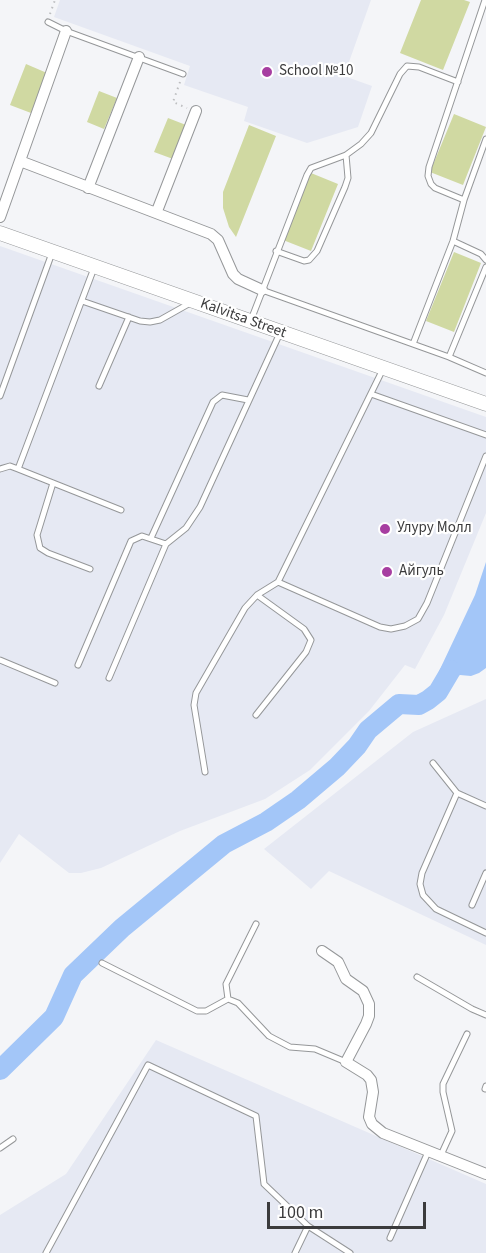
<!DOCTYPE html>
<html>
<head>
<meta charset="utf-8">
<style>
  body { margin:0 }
  #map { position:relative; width:486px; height:1253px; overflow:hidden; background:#f4f5f8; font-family:"Source Sans 3",sans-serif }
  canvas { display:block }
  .scale { position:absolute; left:267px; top:1202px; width:159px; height:27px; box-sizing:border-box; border:3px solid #3b3b3c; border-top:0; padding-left:8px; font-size:18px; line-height:21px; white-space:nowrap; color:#3b3b3c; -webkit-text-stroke:4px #fff; paint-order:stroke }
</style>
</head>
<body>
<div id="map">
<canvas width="486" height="1253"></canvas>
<div class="scale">100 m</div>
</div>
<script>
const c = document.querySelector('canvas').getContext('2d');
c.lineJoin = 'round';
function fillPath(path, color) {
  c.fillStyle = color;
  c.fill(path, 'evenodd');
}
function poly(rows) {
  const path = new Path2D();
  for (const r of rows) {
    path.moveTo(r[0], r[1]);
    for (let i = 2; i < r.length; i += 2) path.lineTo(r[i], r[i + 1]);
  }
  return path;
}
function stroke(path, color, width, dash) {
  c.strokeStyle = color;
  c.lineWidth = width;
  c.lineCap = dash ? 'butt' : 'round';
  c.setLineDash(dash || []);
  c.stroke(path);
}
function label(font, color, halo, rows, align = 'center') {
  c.font = font + ' "Source Sans 3",sans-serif';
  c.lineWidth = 4.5;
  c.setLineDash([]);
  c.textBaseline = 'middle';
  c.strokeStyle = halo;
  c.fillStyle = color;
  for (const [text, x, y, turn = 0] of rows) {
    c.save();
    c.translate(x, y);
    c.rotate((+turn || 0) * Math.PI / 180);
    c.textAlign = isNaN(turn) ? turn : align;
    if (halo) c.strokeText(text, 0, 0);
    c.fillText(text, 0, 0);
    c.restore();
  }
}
fillPath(poly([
  [60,0,371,0,344,76,372,86,358,127,307,143,244,121,248,107,184,85,190,66,54,17],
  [0,246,486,417,486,513,444,615,415,669,405,665,369,711,310,770,265,799,180,831,101,868,81,873,69,873,19,834,0,863],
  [486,699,486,945,329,871,311,889,264,849,413,732],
  [156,1040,486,1184,486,1253,0,1253,0,1215,66,1174]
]), '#e6e9f3');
fillPath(poly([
  [421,0,464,0,470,2,443,70,400,53],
  [26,64,47,73,31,113,10,105],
  [99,91,117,98,104,129,87,122],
  [454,114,486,127,463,185,430,172],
  [168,118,186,125,173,159,154,152],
  [249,125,276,136,236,237,229,227,223,208,223,192],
  [311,173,338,184,311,251,283,240],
  [454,252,481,263,454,332,426,321]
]), '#d0d9a2');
fillPath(poly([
  [486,562,486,668,479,673,471,676,460,675,451,678,438,692,433,684,475,595]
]), '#a3c6f8');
stroke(poly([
  [0,1070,54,1017,73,975,122,928,224,844,266,822,298,800,337,767,357,746,368,730,399,704,419,705,428,700,438,692,451,670]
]), '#a3c6f8', 20);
const service = poly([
  [48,22,66,31,183,74],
  [464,200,486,139],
  [453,241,481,254,486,260],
  [276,251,304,261,309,260,317,251,345,187,348,178,346,155],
  [94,268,18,469,121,510],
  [262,290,449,357,486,373],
  [82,301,140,321,150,322,160,320,192,302],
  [251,320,307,175,311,168,346,155,361,144,371,133,400,74,407,66,419,67,458,82],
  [413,344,453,241,464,200,435,188,431,184,428,176,429,167,485,0],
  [449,357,486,267],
  [383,369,278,582,380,627,391,629,405,626,418,619,427,603,486,456],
  [99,386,129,317],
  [371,394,486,435],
  [0,396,52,253],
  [0,469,10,466,18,469],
  [53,483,37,535,40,548,48,553,90,569],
  [151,538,213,402,222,395,248,400],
  [0,660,55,683],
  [78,665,131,541,142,536,166,544],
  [109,678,166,544,186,528,200,507,280,333],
  [256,715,306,652,311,640,304,629,257,595,278,582],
  [433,763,457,793],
  [205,772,194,705,196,693,245,608,257,595],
  [486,806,457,793,422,873,420,884,423,895,436,909,486,933],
  [472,905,486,873],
  [256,924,226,984,228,999,238,1003,269,1036,290,1047,315,1049,346,1062],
  [102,963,197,1011,206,1011,228,999],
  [417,977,472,1009,486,1015],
  [485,1089,486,1086],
  [0,1148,13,1139],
  [441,1155,452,1131,443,1092,443,1084,467,1034],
  [308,1226,350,1253],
  [390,1238,428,1152],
  [46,1253,148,1065,256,1116,264,1184,308,1226,295,1253]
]);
const minor = poly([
  [20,161,211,234,218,240,233,274,238,279,262,290],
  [88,188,139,57],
  [157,211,196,111],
  [0,217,66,31],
  [322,951,338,962,346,979,363,991,369,1004,369,1016,366,1024,346,1062,367,1075,371,1080,373,1092,369,1117,372,1124,383,1133,486,1174]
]);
const tertiary = poly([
  [0,233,486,404]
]);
stroke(service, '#959799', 7);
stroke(minor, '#959799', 12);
stroke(tertiary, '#959799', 15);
stroke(poly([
  [50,14,55,0],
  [180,82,173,102,187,108]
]), '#bcbdbf', 2, [1.5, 4.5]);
stroke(service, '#fff', 5);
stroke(minor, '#fff', 10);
stroke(tertiary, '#fff', 14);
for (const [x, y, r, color] of [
  [267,72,6,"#a73ea1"],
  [385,529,6,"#a73ea1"],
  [387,572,6,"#a73ea1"]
]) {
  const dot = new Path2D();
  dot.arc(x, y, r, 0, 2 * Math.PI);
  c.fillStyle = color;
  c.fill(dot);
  stroke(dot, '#fff', 2);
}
label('15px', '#3b3b3c', '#fff', [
  ["School №10",279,72],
  ["Улуру Молл",397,529],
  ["Айгуль",399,572]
], 'left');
label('15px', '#3b3b3c', '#fff', [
  ["Kalvitsa Street",243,319,20]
]);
</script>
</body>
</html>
